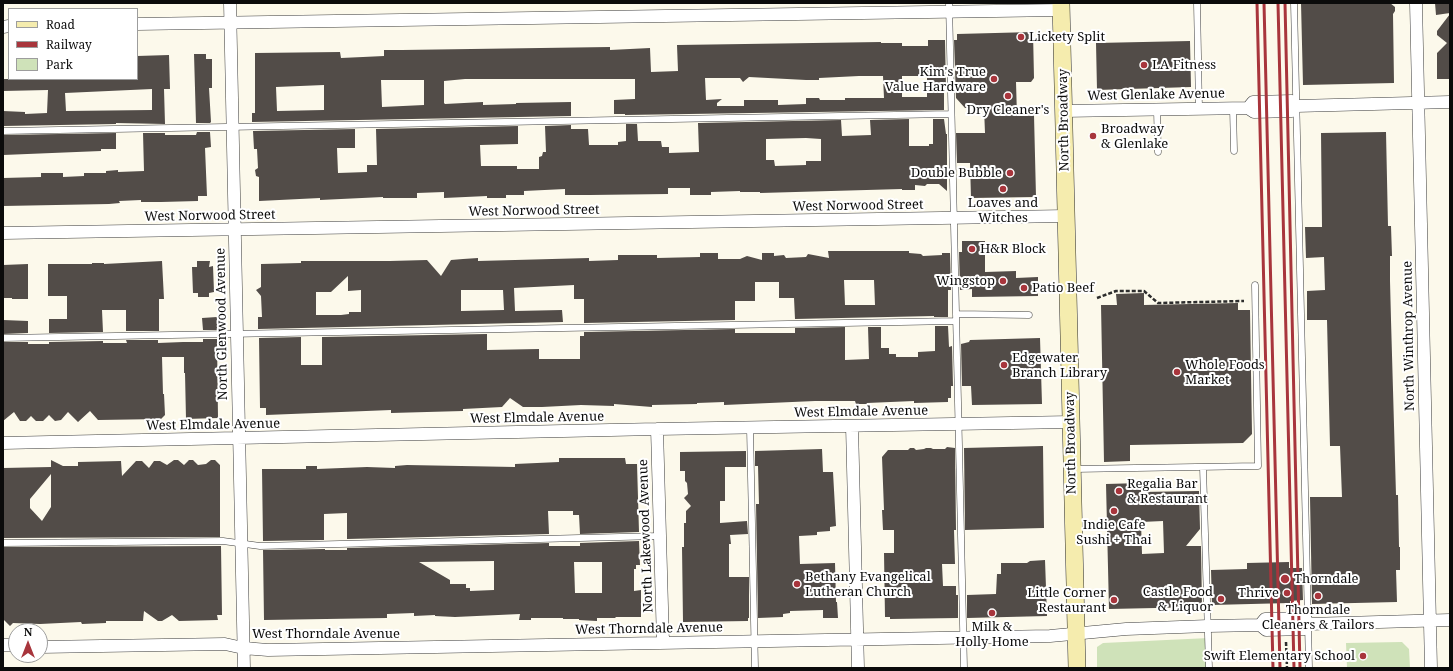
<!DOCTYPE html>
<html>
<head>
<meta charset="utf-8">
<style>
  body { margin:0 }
  #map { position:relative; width:1453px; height:671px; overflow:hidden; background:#fcf9eb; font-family:"Noto Serif",serif }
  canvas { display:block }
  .frame { position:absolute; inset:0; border:4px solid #0b0b0b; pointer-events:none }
  .legend { position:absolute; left:8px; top:8px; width:130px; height:72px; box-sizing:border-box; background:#fff; border:1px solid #9d9d9d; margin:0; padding:5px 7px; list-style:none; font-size:12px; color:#0b0b0b }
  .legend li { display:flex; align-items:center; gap:8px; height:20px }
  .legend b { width:20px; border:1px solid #9d9d9d }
  .north { position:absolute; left:8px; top:623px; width:40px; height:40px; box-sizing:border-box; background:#fff; border:1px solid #9d9d9d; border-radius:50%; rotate:0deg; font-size:11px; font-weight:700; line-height:16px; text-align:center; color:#0b0b0b }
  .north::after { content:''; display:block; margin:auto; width:14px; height:18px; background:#a8353c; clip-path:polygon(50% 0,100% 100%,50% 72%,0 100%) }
</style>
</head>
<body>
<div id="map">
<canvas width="1453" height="671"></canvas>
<div class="frame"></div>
<ul class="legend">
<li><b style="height:5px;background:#f5ecae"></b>Road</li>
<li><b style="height:5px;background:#a8353c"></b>Railway</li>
<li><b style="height:11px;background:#cfe2b9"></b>Park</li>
</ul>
<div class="north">N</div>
</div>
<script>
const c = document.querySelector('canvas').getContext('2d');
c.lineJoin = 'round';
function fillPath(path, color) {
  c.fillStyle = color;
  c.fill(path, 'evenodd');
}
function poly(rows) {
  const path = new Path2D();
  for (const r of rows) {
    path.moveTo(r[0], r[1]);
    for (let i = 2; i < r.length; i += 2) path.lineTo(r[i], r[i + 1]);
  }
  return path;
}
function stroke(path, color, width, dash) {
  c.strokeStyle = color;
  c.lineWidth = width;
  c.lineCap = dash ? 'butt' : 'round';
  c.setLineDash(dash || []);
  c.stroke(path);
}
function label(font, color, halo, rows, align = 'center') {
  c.font = font + ' "Noto Serif",serif';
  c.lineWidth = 4;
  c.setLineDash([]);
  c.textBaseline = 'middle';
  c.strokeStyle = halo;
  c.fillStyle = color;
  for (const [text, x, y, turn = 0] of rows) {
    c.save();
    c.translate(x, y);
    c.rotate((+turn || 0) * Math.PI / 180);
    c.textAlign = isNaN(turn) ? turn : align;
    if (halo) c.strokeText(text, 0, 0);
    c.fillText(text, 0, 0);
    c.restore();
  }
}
fillPath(poly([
  [1209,638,1209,668,1097,668,1097,647,1103,643],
  [1402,642,1409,649,1410,668,1347,668,1346,643]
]), '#cfe2b9');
fillPath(poly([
  [1301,3,1390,3,1395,7,1395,11,1393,14,1394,83,1303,85],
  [1435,3,1450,3,1450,13,1436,15],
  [1450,14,1450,79,1437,79,1437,53,1447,43,1437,35,1437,31],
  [1033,32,1034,78,1031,82,1016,82,1017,116,1034,115,1036,197,971,198,970,163,957,163,956,133,985,133,984,108,965,108,956,98,954,40,957,40,957,34],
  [928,40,945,40,946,88,944,85,944,110,625,115,625,114,614,114,614,100,635,99,635,79,465,79,444,81,444,103,445,104,483,102,483,105,516,104,516,103,571,102,571,116,252,122,252,113,255,113,255,53,340,52,341,58,363,57,384,56,384,50,402,50,610,47,610,50,650,48,651,72,678,71,677,45,881,42,881,43,902,43,902,46,928,46],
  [859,76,883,76,884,98,845,98,845,100,820,100,819,98,806,98,806,104,778,105,778,100,744,100,744,106,717,106,717,103,722,99,706,100,705,78,740,78,743,82,749,77,806,80,819,80,819,78],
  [902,76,927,76,927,97,902,97],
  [381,80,424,80,424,105,382,107],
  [324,85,324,110,277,111,276,87],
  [1190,41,1191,87,1097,90,1096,43],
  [194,54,206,54,206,59,212,59,212,88,209,88,211,122,210,123,196,123],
  [169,55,170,89,164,89,165,124,116,123,116,124,3,126,3,111,25,112,25,114,47,113,48,90,3,91,3,79,137,79,137,56],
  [152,89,152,110,66,111,65,93],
  [909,119,909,146,929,146,929,144,933,144,933,119,944,119,946,134,947,134,947,191,939,184,927,184,925,186,915,185,915,190,902,190,902,189,760,193,760,192,740,192,740,191,711,192,711,195,690,195,690,188,668,188,668,194,590,195,565,195,565,189,524,191,524,195,506,195,506,198,487,198,487,196,444,198,444,192,417,193,417,198,383,198,383,197,320,200,320,198,259,201,259,177,256,176,255,170,258,168,257,149,254,149,253,131,355,129,355,148,337,148,338,173,367,172,367,165,377,165,376,129,518,126,518,144,480,145,481,166,517,166,517,169,539,169,539,157,542,156,543,152,546,152,545,126,571,125,571,129,588,129,589,145,618,145,618,142,626,141,626,124,637,124,638,141,661,141,662,147,669,147,669,153,699,152,698,123,841,120,842,136,871,135,870,120],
  [806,138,821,139,821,161,806,161,806,165,775,166,774,160,766,160,766,139],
  [197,132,210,132,211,147,205,148,207,196,198,196,198,201,161,202,141,202,141,200,119,201,120,203,109,204,3,206,3,178,41,177,41,173,63,173,63,177,84,176,84,173,106,173,106,171,118,170,118,172,144,171,143,133,165,133,165,135,196,135],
  [1386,132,1388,226,1391,226,1392,256,1390,256,1390,281,1391,320,1396,495,1398,495,1399,547,1400,547,1400,570,1396,570,1397,602,1312,604,1310,497,1342,497,1340,446,1330,446,1327,320,1307,320,1307,291,1325,290,1324,257,1306,258,1305,227,1322,227,1321,133],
  [116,133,116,149,101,149,101,151,3,155,3,135],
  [962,241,985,241,985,272,1016,271,1016,278,1038,277,1038,296,972,297,972,289,960,290,959,252,962,252],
  [828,251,909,251,909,253,921,254,923,256,942,255,942,253,950,253,951,290,948,290,948,317,934,317,934,316,795,319,794,298,779,298,779,282,755,282,755,301,735,301,735,320,584,323,584,299,574,299,574,285,514,288,515,311,562,310,563,322,258,329,258,317,262,317,261,296,256,290,261,287,261,264,301,263,301,261,390,261,427,260,441,276,451,260,463,259,478,258,478,261,589,258,589,261,618,260,618,255,657,255,657,258,700,257,700,253,718,253,718,259,740,259,747,256,762,260,762,253,774,253,774,256,784,255,786,258,806,257,808,254,829,258],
  [348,276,348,291,361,290,361,312,349,312,349,314,341,315,316,315,316,292,331,292],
  [844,280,874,280,875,305,845,305],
  [461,290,503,290,504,310,461,311],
  [162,261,164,299,159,299,159,331,126,331,126,310,102,310,103,332,49,333,49,319,67,319,67,296,48,296,48,264,92,264,92,263,104,263,104,264],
  [197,261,210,261,209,267,213,266,214,292,209,293,209,297,198,297,198,293,193,293,192,267,197,267],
  [28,264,28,299,12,299,12,298,3,298,3,265],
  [1144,293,1144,305,1238,303,1238,310,1250,310,1252,434,1243,443,1130,445,1130,461,1104,462,1101,305,1117,305,1116,294],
  [217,317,217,330,203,330,202,318],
  [3,320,28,321,28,333,3,334],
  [935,326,948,326,949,347,952,346,953,386,951,386,951,398,948,398,948,402,914,403,914,401,867,403,867,404,856,404,855,401,815,401,724,405,724,402,697,403,697,404,652,405,652,407,614,404,614,406,581,405,542,407,523,407,510,398,502,407,463,409,463,411,391,413,391,410,266,415,266,408,260,408,259,338,301,337,301,365,322,365,322,337,487,334,487,350,539,349,539,359,580,359,580,336,584,336,584,332,735,329,735,333,795,333,795,328,845,327,845,360,869,359,868,327,881,327,881,348,889,348,889,354,896,354,896,357,918,357,918,352,935,351],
  [1040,338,1042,404,972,405,971,386,962,386,961,344,969,342,970,340],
  [203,339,217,339,218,418,186,419,185,373,184,373,184,357,162,357,163,394,164,394,165,415,161,419,98,420,90,411,78,422,68,412,61,420,55,421,49,415,43,421,36,421,31,416,26,421,20,421,14,412,3,421,3,342,28,342,28,344,49,344,49,342,103,341,103,343,127,343,126,340,158,340,158,343,183,342,203,342],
  [1043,446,1044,528,965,530,964,448],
  [947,447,955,448,956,530,954,530,955,564,942,564,943,586,956,586,956,595,958,595,958,618,890,619,890,617,885,617,884,553,894,553,894,530,883,530,882,510,884,510,882,457,888,450,908,450,910,448,914,448,916,450,924,449,926,448,931,448,933,449,945,449],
  [822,449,823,472,833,472,836,526,830,527,830,531,817,532,817,535,799,536,800,564,835,563,836,602,837,602,838,618,823,618,823,610,790,611,790,613,783,614,783,617,758,618,756,504,759,504,758,466,755,466,755,451],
  [746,451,746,467,725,467,725,501,720,501,720,523,747,521,748,534,730,535,731,544,729,544,729,577,749,577,749,618,748,618,748,621,683,622,682,547,684,547,684,523,686,523,686,511,691,506,684,498,688,494,687,483,685,481,685,471,680,471,680,452],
  [559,458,625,458,626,464,637,464,639,532,580,534,579,515,573,515,573,511,548,511,549,534,347,539,347,513,324,514,324,540,263,541,262,469,306,469,306,466,317,466,317,469,367,467,395,468,395,466,407,465,515,467,515,464,559,462],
  [51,460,63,466,78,466,78,462,121,461,122,476,136,461,142,461,149,468,154,461,160,461,167,465,174,460,178,460,184,465,189,460,193,460,198,465,206,464,211,460,215,460,220,465,220,537,3,538,3,468,51,467],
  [51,474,51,507,42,521,30,508,30,499],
  [1141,483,1141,492,1199,491,1200,529,1186,546,1201,546,1202,607,1109,609,1106,484],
  [1163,521,1164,553,1142,554,1141,522],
  [639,541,640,565,636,565,636,569,634,569,634,591,641,590,641,617,616,617,615,618,597,618,597,621,579,620,579,619,563,619,563,618,531,618,531,620,519,620,520,614,455,617,435,616,435,615,414,616,414,613,387,614,387,618,264,620,263,550,325,549,325,550,347,550,347,548,549,543,549,546,580,546,580,543],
  [494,561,494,590,470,591,470,588,466,588,466,584,450,584,450,580,419,562],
  [574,562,602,562,602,593,575,593],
  [221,546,222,615,217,615,218,620,179,621,172,615,162,621,158,621,144,611,143,621,106,621,106,623,82,624,81,622,40,624,13,623,10,626,3,619,3,547],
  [1045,560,1047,616,967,618,967,595,996,594,997,574,1001,574,1001,563,1027,563,1030,561],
  [1289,562,1289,568,1302,568,1303,600,1290,601,1290,603,1212,605,1211,570,1247,569,1247,563]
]), '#524c48');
const service = poly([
  [949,3,964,668],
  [1197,3,1199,109],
  [1294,3,1309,668],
  [1233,108,1234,151],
  [1157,110,1158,152],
  [3,131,951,114],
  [956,314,1029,315],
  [3,338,956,321],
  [750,428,755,668],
  [1203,467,1209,668],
  [1074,469,1258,466,1255,285],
  [3,543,223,541,260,546,660,536]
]);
const minor = poly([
  [230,3,244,668],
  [1416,3,1431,668],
  [137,24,1061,10],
  [3,27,9,26],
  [1248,108,1253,102,1292,101,1296,106],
  [1063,111,1248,108,1254,112,1292,111,1296,106,1450,102],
  [3,233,1066,216],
  [852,426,858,668],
  [657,429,663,643],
  [3,443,657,429,1071,422],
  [1308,624,1450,620],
  [1260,625,1265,619,1305,618,1308,624],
  [3,645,16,645],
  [40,647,225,644,243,648,268,650,1050,636,1126,629,1208,626,1260,625,1266,630,1305,629,1308,624]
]);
const secondary = poly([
  [1061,3,1077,668]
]);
stroke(service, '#3e3e3e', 7);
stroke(minor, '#3e3e3e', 13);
stroke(secondary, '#2d2d2d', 18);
stroke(poly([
  [1097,298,1116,291,1144,291,1158,303,1244,301],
  [1286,642,1287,668]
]), '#2d2d2d', 2.5, [4, 2]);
stroke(service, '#fff', 6);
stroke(minor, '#fff', 12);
stroke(secondary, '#f5ecae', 17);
stroke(poly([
  [1257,3,1273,668],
  [1264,3,1280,668],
  [1278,3,1294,668],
  [1285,3,1300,668]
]), '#a8353c', 3);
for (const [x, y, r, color] of [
  [1021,37,4,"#a8353c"],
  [1144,65,4,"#a8353c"],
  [994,79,4,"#a8353c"],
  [1008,96,4,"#a8353c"],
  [1093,136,4,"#a8353c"],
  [1010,173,4,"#a8353c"],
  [1003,189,4,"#a8353c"],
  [972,249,4,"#a8353c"],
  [1003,281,4,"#a8353c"],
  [1024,288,4,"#a8353c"],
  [1004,365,4,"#a8353c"],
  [1177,372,4,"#a8353c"],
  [1119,491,4,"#a8353c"],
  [1114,511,4,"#a8353c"],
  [1285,579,5,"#a8353c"],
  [797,584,4,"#a8353c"],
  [1287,593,4,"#a8353c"],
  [1318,596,4,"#a8353c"],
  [1221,599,4,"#a8353c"],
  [1114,600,4,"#a8353c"],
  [992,613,4,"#a8353c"],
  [1363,656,4,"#a8353c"]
]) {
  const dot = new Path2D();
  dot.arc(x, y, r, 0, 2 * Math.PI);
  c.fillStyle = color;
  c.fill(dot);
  stroke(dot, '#fff', 1.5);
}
label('13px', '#0b0b0b', '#fff', [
  ["Lickety Split",1029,37],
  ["LA Fitness",1152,65],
  ["Kim's True",986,72,"right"],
  ["Value Hardware",986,87,"right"],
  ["Dry Cleaner's",1008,110,"center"],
  ["Broadway",1101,129],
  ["& Glenlake",1101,144],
  ["Double Bubble",1002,173,"right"],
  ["Loaves and",1003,203,"center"],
  ["Witches",1003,218,"center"],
  ["H&R Block",980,249],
  ["Wingstop",995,281,"right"],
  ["Patio Beef",1032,288],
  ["Edgewater",1012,358],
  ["Branch Library",1012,373],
  ["Whole Foods",1185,365],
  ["Market",1185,380],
  ["Regalia Bar",1127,484],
  ["& Restaurant",1127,499],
  ["Indie Cafe",1114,525,"center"],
  ["Sushi + Thai",1114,540,"center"],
  ["Bethany Evangelical",805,577],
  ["Lutheran Church",805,592],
  ["Thorndale",1294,579],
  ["Castle Food",1213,592,"right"],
  ["& Liquor",1213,607,"right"],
  ["Little Corner",1106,593,"right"],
  ["Restaurant",1106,608,"right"],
  ["Thrive",1279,593,"right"],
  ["Thorndale",1318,610,"center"],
  ["Cleaners & Tailors",1318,625,"center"],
  ["Milk &",992,627,"center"],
  ["Holly Home",992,642,"center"],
  ["Swift Elementary School",1355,656,"right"]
], 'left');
label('13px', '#0b0b0b', '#fff', [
  ["West Glenlake Avenue",1156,95,-1],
  ["North Broadway",1064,120,-91],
  ["West Norwood Street",858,206,-1],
  ["West Norwood Street",534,211,-1],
  ["West Norwood Street",210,216,-1],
  ["North Glenwood Avenue",222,324,-91],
  ["North Winthrop Avenue",1409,336,-91],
  ["West Elmdale Avenue",861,412,-1],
  ["West Elmdale Avenue",537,418,-1],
  ["West Elmdale Avenue",213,425,-1],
  ["North Broadway",1071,443,-91],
  ["North Lakewood Avenue",646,536,-92],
  ["West Thorndale Avenue",649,629,-1],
  ["West Thorndale Avenue",326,634]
]);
</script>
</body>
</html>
